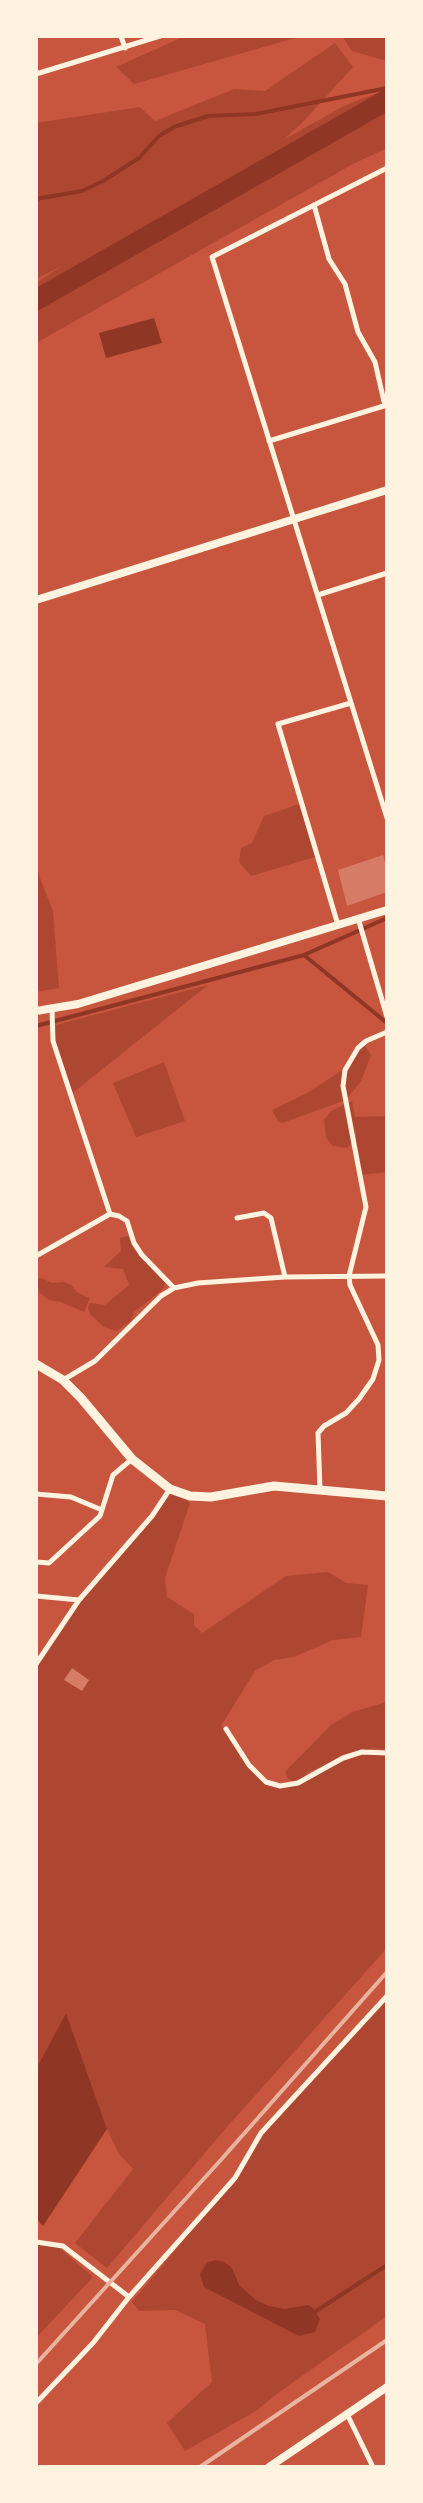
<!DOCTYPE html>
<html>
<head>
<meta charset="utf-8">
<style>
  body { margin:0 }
  #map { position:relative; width:423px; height:2503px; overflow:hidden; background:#c8553d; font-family:Lato,sans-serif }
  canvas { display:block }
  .frame { position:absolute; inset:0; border:38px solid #fff3e0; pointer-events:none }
</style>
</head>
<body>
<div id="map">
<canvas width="423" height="2503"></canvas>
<div class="frame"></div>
</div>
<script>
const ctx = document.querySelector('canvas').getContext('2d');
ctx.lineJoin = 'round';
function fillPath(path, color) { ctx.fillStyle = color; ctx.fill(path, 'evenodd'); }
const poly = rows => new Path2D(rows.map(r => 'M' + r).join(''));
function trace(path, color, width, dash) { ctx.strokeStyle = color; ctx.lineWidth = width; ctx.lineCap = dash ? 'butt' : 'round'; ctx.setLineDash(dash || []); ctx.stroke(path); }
fillPath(poly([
  [185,36,302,36,134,84,116,67],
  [342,36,387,36,387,61,352,51],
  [335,43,353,67,301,124,283,140,344,106,387,89,387,148,351,165,36,343,36,283,62,266,36,279,36,123,140,107,155,121,234,89,265,91],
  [302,803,318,856,251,876,239,862,241,848,252,843,264,816],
  [36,868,53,911,59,988,36,992],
  [208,985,70,1095,53,1041,52,1026],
  [363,1043,371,1055,361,1081,346,1100,282,1123,278,1121,272,1110,307,1093,346,1068],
  [164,1062,185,1121,136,1137,113,1083],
  [352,1101,355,1117,387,1116,387,1172,360,1175,356,1154,356,1125,354,1141,347,1148,333,1146,326,1138,324,1120,331,1111],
  [128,1236,146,1260,167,1280,162,1290,134,1312,131,1321,116,1331,104,1327,90,1314,88,1308,90,1303,105,1305,129,1285,123,1269,104,1267,121,1251,120,1238],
  [42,1278,52,1283,64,1282,71,1285,78,1293,90,1298,84,1312,61,1302,49,1300,39,1292,36,1279],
  [175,1490,190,1503,165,1578,167,1597,194,1614,194,1625,202,1633,286,1576,328,1572,346,1583,368,1585,361,1637,333,1640,294,1657,274,1660,255,1671,221,1726,266,1782,290,1785,295,1782,288,1779,285,1772,331,1725,352,1712,387,1702,387,1750,373,1748,352,1755,308,1772,302,1779,366,1752,387,1754,387,1948,226,2128,107,2268,75,2243,133,2169,119,2154,107,2129,66,2013,36,2069,36,1662,79,1600,162,1501],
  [387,1996,387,2316,278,2393,256,2411,185,2451,167,2423,212,2382,205,2324,175,2310,139,2311,132,2302,235,2178,274,2119],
  [36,2242,56,2245,93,2277,36,2338]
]), '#ae4732');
fillPath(poly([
  [154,318,162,343,106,358,99,333],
  [66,2013,107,2129,43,2226,36,2218,36,2069],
  [215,2260,224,2262,232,2268,239,2285,256,2300,269,2306,285,2309,308,2305,312,2307,320,2319,315,2332,299,2336,204,2287,200,2274,207,2263]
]), '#8f3625');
trace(poly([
  [36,199,82,191,103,181,139,158,159,136,174,127,208,116,256,114,387,88],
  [304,955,387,1023],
  [36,1026,304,955,387,918],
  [313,2313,387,2265]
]), '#8f3625', 4);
trace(poly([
  [36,300,387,100]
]), '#8f3625', 21);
fillPath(poly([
  [383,855,387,870,387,892,347,906,338,870],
  [72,1668,89,1680,82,1691,64,1680]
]), '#d67c66');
trace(poly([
  [121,36,125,48],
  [36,74,160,36],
  [387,168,212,257,387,818],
  [314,205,329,259,345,284,358,332,375,362,385,406],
  [269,441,387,405],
  [318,595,387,573],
  [358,918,387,1017],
  [338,925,278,724,351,703],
  [52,1010,53,1041,110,1214],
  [237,1218,264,1213,271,1218,285,1277],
  [36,1256,110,1214,119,1216,127,1221,134,1243,142,1255,174,1288],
  [63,1380,95,1361,161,1296,174,1288,198,1283,285,1277,387,1276],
  [320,1489,318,1433,324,1426,346,1413,359,1399,373,1379,379,1360,378,1345,350,1285,349,1276,366,1207,343,1086,345,1070,358,1048,366,1041,387,1032],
  [36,1494,71,1497,102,1510],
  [36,1562,49,1563,100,1516,113,1475,132,1459],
  [36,1596,79,1600],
  [36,1664,79,1600,152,1516,170,1489],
  [226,1729,249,1765,266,1782,280,1786,298,1783,343,1758,362,1752,387,1753],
  [36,2242,63,2246,129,2297],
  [36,2403,93,2343,129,2297,235,2178,261,2133,387,1996],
  [347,2414,373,2467]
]), '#fff3e0', 5);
trace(poly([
  [36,600,387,490],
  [36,1011,78,1004,387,910],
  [269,2467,387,2387]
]), '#fff3e0', 8);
trace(poly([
  [36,1364,63,1380,81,1398,132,1459,170,1489,190,1496,211,1497,274,1486,387,1496]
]), '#fff3e0', 9);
trace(poly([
  [36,2364,219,2162,387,1972],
  [200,2467,387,2340]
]), '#e9b49f', 4);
</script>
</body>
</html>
